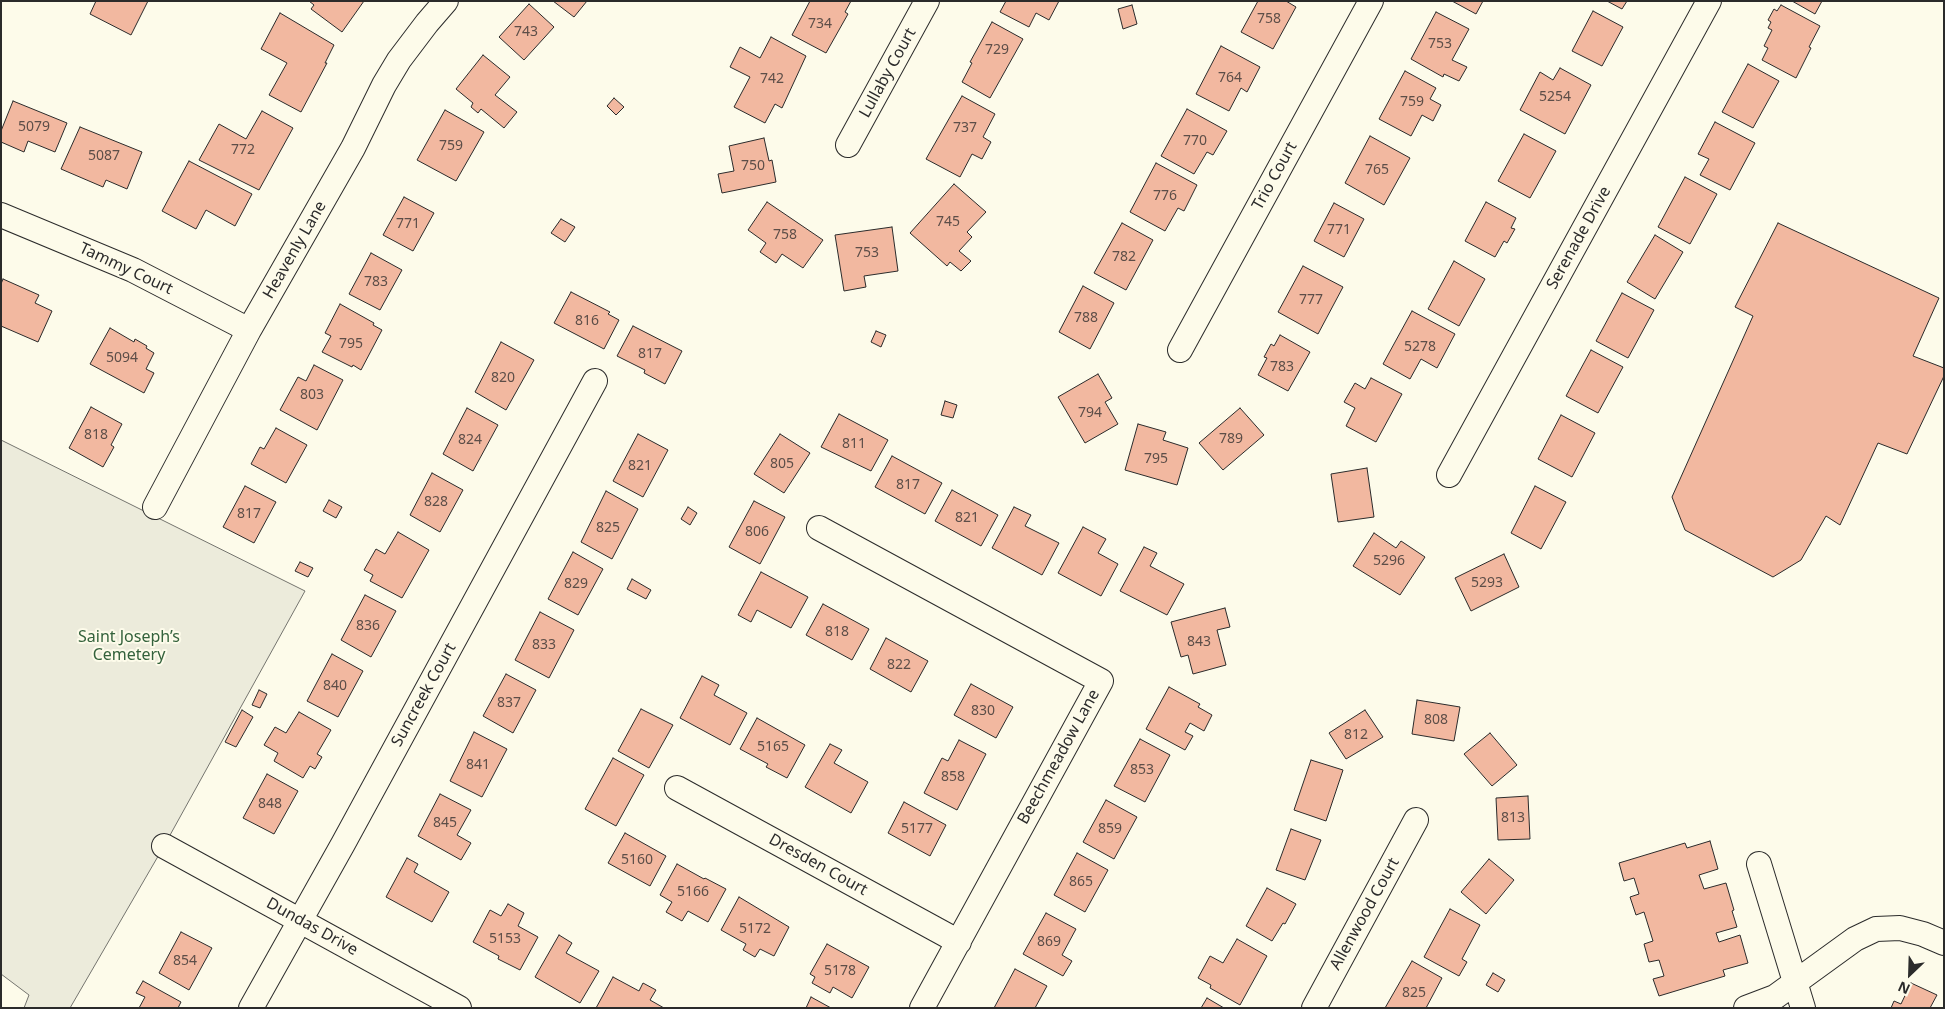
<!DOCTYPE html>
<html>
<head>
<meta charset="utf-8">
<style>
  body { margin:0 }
  #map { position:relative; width:1945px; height:1009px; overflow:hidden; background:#fdfbea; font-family:"Noto Sans",sans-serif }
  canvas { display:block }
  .frame { position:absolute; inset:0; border:2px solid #2b2b2b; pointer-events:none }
  .north { position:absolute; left:1885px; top:949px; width:50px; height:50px; -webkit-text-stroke:4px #fdfbea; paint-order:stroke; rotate:204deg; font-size:14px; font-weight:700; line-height:20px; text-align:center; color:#2b2b2b }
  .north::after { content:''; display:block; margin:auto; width:18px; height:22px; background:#2b2b2b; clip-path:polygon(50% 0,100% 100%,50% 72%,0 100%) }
</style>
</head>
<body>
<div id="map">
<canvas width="1945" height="1009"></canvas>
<div class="frame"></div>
<div class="north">N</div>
</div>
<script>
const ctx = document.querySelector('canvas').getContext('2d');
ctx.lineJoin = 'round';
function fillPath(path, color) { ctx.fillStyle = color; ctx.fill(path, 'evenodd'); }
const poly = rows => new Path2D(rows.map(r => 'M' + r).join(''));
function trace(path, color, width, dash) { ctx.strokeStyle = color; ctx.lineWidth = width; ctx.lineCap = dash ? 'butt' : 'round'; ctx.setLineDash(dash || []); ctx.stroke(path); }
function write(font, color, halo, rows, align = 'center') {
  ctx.font = font + ' "Noto Sans",sans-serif'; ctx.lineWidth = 4; ctx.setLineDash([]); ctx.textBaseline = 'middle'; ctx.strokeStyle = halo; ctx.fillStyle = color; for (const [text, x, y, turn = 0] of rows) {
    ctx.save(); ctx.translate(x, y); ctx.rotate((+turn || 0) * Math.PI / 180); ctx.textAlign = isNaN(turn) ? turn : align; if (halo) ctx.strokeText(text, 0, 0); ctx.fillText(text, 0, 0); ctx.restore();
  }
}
const green = poly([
  [1,440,305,591,164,846,70,1008,24,1008,29,995,1,974,1,440]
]);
fillPath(green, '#ecebdb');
trace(green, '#74746e', 1);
const building = poly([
  [96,1,148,1,131,35,90,14,96,1],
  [309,1,364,1,342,32,311,9,314,5,309,1],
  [553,1,587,1,574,17,553,1],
  [810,1,851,1,845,12,848,14,826,53,792,35,810,1],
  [1006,1,1059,1,1049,20,1036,13,1029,27,1000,12,1006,1],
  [1258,1,1286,1,1296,7,1273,49,1241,32,1258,1],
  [1452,1,1483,1,1476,14,1452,1],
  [1607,1,1627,1,1622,9,1607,1],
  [1792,1,1822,1,1815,14,1792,1],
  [529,4,554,27,524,60,499,37,529,4],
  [1132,5,1137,24,1123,29,1118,9,1132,5],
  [1781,5,1820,26,1809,47,1811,48,1796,78,1762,60,1768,48,1764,46,1772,30,1768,28,1771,22,1768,20,1774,9,1777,11,1781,5],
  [1593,11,1623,27,1602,66,1572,51,1593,11],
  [1436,12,1469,29,1452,60,1467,67,1459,81,1444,74,1443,77,1411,59,1436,12],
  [280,13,334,45,325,63,327,63,301,112,269,95,287,63,261,49,280,13],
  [992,22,1023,39,990,98,962,82,972,63,970,62,992,22],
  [771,37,806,56,782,108,775,104,765,123,734,107,750,77,730,67,740,47,760,58,771,37],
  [1221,46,1260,67,1247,92,1241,88,1229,111,1196,94,1221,46],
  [483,55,510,77,495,95,517,112,504,128,481,109,478,113,471,107,473,103,456,89,483,55],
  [1748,64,1779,81,1753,128,1722,112,1748,64],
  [1560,68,1591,85,1565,134,1520,110,1540,72,1553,80,1560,68],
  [1405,71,1436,88,1430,99,1441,105,1433,121,1422,115,1411,136,1379,119,1405,71],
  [962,96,995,114,983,137,991,142,982,159,972,154,960,177,926,159,962,96],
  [614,98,624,107,616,115,607,106,614,98],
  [13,101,67,123,55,152,28,141,24,152,1,142,1,131,13,101],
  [1187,109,1227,131,1213,155,1207,152,1194,174,1161,156,1187,109],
  [445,110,484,132,456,181,417,160,445,110],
  [262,111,293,128,259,190,199,160,219,124,246,139,262,111],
  [1715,122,1755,143,1730,190,1700,175,1709,159,1698,154,1715,122],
  [80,127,142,152,127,189,106,180,103,187,61,169,80,127],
  [1524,134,1556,151,1530,198,1498,181,1524,134],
  [1370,136,1410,158,1384,205,1345,183,1370,136],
  [764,138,769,161,772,160,776,182,722,193,718,174,734,171,729,146,764,138],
  [189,161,252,194,235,226,206,210,196,229,162,211,189,161],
  [1156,163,1197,185,1184,211,1178,208,1165,231,1130,212,1156,163],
  [1685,177,1717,194,1690,244,1658,227,1685,177],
  [954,184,986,212,967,232,972,237,959,251,971,261,961,271,950,262,947,266,910,233,954,184],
  [404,197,434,213,413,251,383,235,404,197],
  [767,202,823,240,803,268,782,254,776,263,760,252,766,243,748,230,767,202],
  [1486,202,1516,218,1511,228,1515,229,1507,243,1504,241,1495,257,1465,241,1486,202],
  [1334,203,1364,219,1344,257,1314,241,1334,203],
  [561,219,575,227,565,242,551,233,561,219],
  [1122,223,1153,240,1126,290,1094,273,1122,223],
  [1778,223,1939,298,1913,356,1944,368,1944,376,1907,454,1878,443,1840,525,1826,516,1801,560,1773,577,1685,530,1672,497,1753,316,1735,307,1778,223],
  [892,227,898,271,864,276,866,287,844,291,835,235,892,227],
  [1655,235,1683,252,1655,299,1627,282,1655,235],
  [371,253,402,270,380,310,349,294,371,253],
  [1454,261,1485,279,1459,326,1428,309,1454,261],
  [1303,266,1343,287,1318,334,1278,312,1303,266],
  [3,279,39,295,35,303,52,311,38,342,1,326,1,284,3,279],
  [1083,286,1114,303,1090,349,1059,332,1083,286],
  [571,292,610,312,608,314,619,320,604,349,554,323,571,292],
  [1622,293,1654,310,1628,358,1596,341,1622,293],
  [340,304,374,323,373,325,382,330,361,370,353,365,352,367,322,352,331,336,325,333,340,304],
  [1412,311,1455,334,1437,368,1421,359,1410,379,1383,364,1412,311],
  [633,326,682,351,665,384,644,373,645,370,617,356,633,326],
  [110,328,134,342,135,339,147,346,146,348,154,353,146,369,154,373,144,393,90,364,110,328],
  [876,331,886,335,881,347,871,342,876,331],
  [1280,335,1310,352,1288,391,1258,375,1267,358,1264,357,1271,344,1274,346,1280,335],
  [501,342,534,360,506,410,475,392,501,342],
  [1591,350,1623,367,1598,413,1566,396,1591,350],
  [314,365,343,380,317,430,280,410,298,377,306,381,314,365],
  [1098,374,1112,398,1105,402,1118,424,1085,443,1058,397,1098,374],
  [1371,378,1402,394,1376,442,1346,426,1355,408,1344,402,1355,383,1365,389,1371,378],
  [945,401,957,405,953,418,941,415,945,401],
  [91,407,122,424,111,445,114,447,103,467,69,448,91,407],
  [467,408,498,425,473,471,443,454,467,408],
  [1240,408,1264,435,1223,470,1199,443,1240,408],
  [839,414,888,440,871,471,821,447,839,414],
  [1561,415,1595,433,1572,477,1538,459,1561,415],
  [1138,424,1166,432,1163,440,1188,448,1177,485,1125,470,1138,424],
  [276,428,307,445,286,483,251,464,260,447,264,449,276,428],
  [638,434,668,450,643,497,613,481,638,434],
  [780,434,810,453,784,493,754,474,780,434],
  [892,456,942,483,925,514,875,487,892,456],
  [1367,468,1374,517,1338,522,1331,474,1367,468],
  [432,473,463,490,440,532,410,515,432,473],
  [245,486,276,502,254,543,223,527,245,486],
  [1535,486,1566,502,1541,549,1511,533,1535,486],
  [952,490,998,515,981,546,935,521,952,490],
  [606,491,638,509,612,559,581,542,606,491],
  [329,500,342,507,336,518,323,511,329,500],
  [754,501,785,517,760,564,729,547,754,501],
  [688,507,697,513,690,525,681,519,688,507],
  [1014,507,1031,515,1025,526,1059,543,1042,575,992,548,1014,507],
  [1083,527,1106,539,1098,553,1118,564,1101,596,1058,573,1083,527],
  [398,532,429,550,402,598,370,581,373,575,364,570,376,549,385,554,398,532],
  [1374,533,1396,548,1401,541,1425,557,1400,595,1353,566,1374,533],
  [1144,547,1157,553,1150,566,1184,584,1167,615,1120,591,1144,547],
  [573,552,603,569,578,615,548,599,573,552],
  [1504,554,1519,587,1471,611,1455,578,1504,554],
  [300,562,313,568,308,577,295,571,300,562],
  [761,572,808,597,791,628,757,610,751,622,738,615,761,572],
  [632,579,651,590,646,599,627,589,632,579],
  [365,595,396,611,371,657,341,640,365,595],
  [823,604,869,629,852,660,806,635,823,604],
  [1225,608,1230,627,1217,630,1226,665,1193,674,1188,655,1181,657,1171,622,1225,608],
  [540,612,574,630,549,678,515,660,540,612],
  [886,638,928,661,911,692,870,669,886,638],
  [332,654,363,671,338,717,307,701,332,654],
  [506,674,536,690,513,733,483,716,506,674],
  [702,676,719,685,714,695,747,713,730,745,680,718,702,676],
  [971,684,1013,707,996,738,954,715,971,684],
  [1169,687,1200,704,1198,707,1212,715,1204,731,1190,723,1185,732,1193,736,1185,750,1146,729,1169,687],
  [259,690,267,694,260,708,252,705,259,690],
  [1417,700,1460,707,1454,741,1412,734,1417,700],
  [641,709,673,725,649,768,618,751,641,709],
  [242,710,253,717,236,747,225,742,242,710],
  [1365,710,1383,737,1346,759,1329,733,1365,710],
  [299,712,331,730,317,754,322,757,315,769,310,766,303,778,274,761,278,753,264,745,275,727,286,733,299,712],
  [757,718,805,745,787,778,766,767,768,764,740,749,757,718],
  [474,732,507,749,482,797,450,781,474,732],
  [1490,733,1517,765,1492,786,1464,754,1490,733],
  [1140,739,1170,755,1145,802,1114,786,1140,739],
  [959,740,986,754,957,810,924,793,942,758,948,761,959,740],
  [830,744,842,750,834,763,868,782,851,813,805,787,830,744],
  [613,758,644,775,616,826,585,809,613,758],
  [1311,760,1343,770,1326,821,1294,810,1311,760],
  [267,774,298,791,274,834,243,818,267,774],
  [440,794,471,810,457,835,471,843,461,860,418,836,440,794],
  [1528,796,1530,839,1498,840,1496,798,1528,796],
  [1106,800,1137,817,1114,859,1083,842,1106,800],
  [904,802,946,825,930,856,888,833,904,802],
  [1291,829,1321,840,1305,880,1276,870,1291,829],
  [625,833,666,856,650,886,608,863,625,833],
  [1710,841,1718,869,1699,875,1704,889,1726,883,1734,910,1732,911,1737,927,1716,933,1719,942,1740,935,1748,963,1723,970,1725,976,1659,996,1653,979,1664,976,1659,960,1649,962,1644,944,1653,941,1644,912,1636,915,1630,897,1639,894,1634,878,1624,881,1619,863,1685,843,1687,848,1710,841],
  [1077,853,1108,870,1085,912,1054,895,1077,853],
  [407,858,418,864,414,872,449,892,432,922,386,897,407,858],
  [1489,859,1514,880,1486,914,1461,892,1489,859],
  [677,864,704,879,705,878,726,889,708,922,688,911,682,921,666,912,672,902,660,895,677,864],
  [1267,888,1296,904,1285,924,1283,923,1272,941,1246,926,1267,888],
  [739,897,789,927,774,956,760,949,755,957,743,950,746,944,721,930,739,897],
  [508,904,524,913,518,926,538,937,520,970,498,959,499,956,473,942,490,910,501,916,508,904],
  [1450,909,1480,925,1462,959,1467,962,1459,976,1424,957,1450,909],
  [1046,913,1076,929,1062,955,1072,961,1063,976,1023,954,1046,913],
  [181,932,212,948,189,990,159,973,181,932],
  [559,935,572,943,566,953,599,971,580,1003,535,977,559,935],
  [1237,939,1267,956,1240,1005,1210,988,1211,985,1198,978,1210,956,1223,963,1237,939],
  [827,944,869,967,852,998,833,987,830,993,812,983,815,977,810,974,827,944],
  [1412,961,1442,978,1426,1008,1385,1008,1412,961],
  [1015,969,1047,986,1035,1008,994,1008,1015,969],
  [1493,973,1505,980,1498,992,1486,985,1493,973],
  [613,977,639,991,643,983,656,990,650,1000,664,1008,596,1008,613,977],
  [143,981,181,1002,178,1008,139,1008,145,997,136,993,143,981],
  [1911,983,1937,995,1930,1008,1891,1008,1894,1001,1901,1004,1911,983],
  [811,997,831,1008,806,1008,811,997],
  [1207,998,1224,1008,1201,1008,1207,998]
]);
fillPath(building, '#f2b8a0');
trace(building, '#2b2b2b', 1);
const minor = poly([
  [848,145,927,1],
  [1,215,133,270,249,330],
  [1180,350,1371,1],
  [1449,475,1709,1],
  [155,507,249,330,353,148,384,85,399,60,427,23,446,1],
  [819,528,1101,681,922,1008],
  [677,788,959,942],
  [164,846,459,1008],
  [1759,864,1803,1008],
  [251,1008,343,844,595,381],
  [1314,1008,1416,820],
  [1746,1008,1775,997,1855,939,1876,929,1900,928,1923,934,1944,943]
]);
trace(minor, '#2b2b2b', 26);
trace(minor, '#fdfbea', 24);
write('14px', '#5d4e48', null, [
  ["758",1269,19],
  ["734",820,24],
  ["743",526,32],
  ["753",1440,44],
  ["729",997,50],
  ["764",1230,78],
  ["742",772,79],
  ["5254",1555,97],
  ["759",1412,102],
  ["5079",34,127],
  ["737",965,128],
  ["770",1195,141],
  ["759",451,146],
  ["772",243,150],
  ["5087",104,156],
  ["750",753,166],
  ["765",1377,170],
  ["776",1165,196],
  ["745",948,222],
  ["771",408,224],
  ["771",1339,230],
  ["758",785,235],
  ["753",867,253],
  ["782",1124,257],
  ["783",376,282],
  ["777",1311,300],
  ["788",1086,318],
  ["816",587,321],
  ["795",351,344],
  ["5278",1420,347],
  ["817",650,354],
  ["5094",122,358],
  ["783",1282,367],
  ["820",503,378],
  ["803",312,395],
  ["794",1090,413],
  ["818",96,435],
  ["789",1231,439],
  ["824",470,440],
  ["811",854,444],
  ["795",1156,459],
  ["805",782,464],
  ["821",640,466],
  ["817",908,485],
  ["828",436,502],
  ["817",249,514],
  ["821",967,518],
  ["825",608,528],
  ["806",757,532],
  ["5296",1389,561],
  ["5293",1487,583],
  ["829",576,584],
  ["836",368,626],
  ["818",837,632],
  ["843",1199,642],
  ["833",544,645],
  ["822",899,665],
  ["840",335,686],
  ["837",509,703],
  ["830",983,711],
  ["808",1436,720],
  ["812",1356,735],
  ["5165",773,747],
  ["841",478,765],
  ["853",1142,770],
  ["858",953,777],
  ["848",270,804],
  ["813",1513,818],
  ["845",445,823],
  ["5177",917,829],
  ["859",1110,829],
  ["5160",637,860],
  ["865",1081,882],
  ["5166",693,892],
  ["5172",755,929],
  ["5153",505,939],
  ["869",1049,942],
  ["854",185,961],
  ["5178",840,971],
  ["825",1414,993]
]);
write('16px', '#2b2b2b', '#fdfbea', [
  ["Lullaby Court",888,73,-61],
  ["Trio Court",1275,176,-61],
  ["Serenade Drive",1579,238,-61],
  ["Heavenly Lane",295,250,-60],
  ["Tammy Court",126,269,25],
  ["Suncreek Court",424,695,-61],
  ["Beechmeadow Lane",1059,757,-61],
  ["Dresden Court",818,865,29],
  ["Allenwood Court",1365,914,-61],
  ["Dundas Drive",312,927,29]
]);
write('16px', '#34623c', '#fdfbea', [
  ["Saint Joseph’s",129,637],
  ["Cemetery",129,655]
]);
</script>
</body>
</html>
